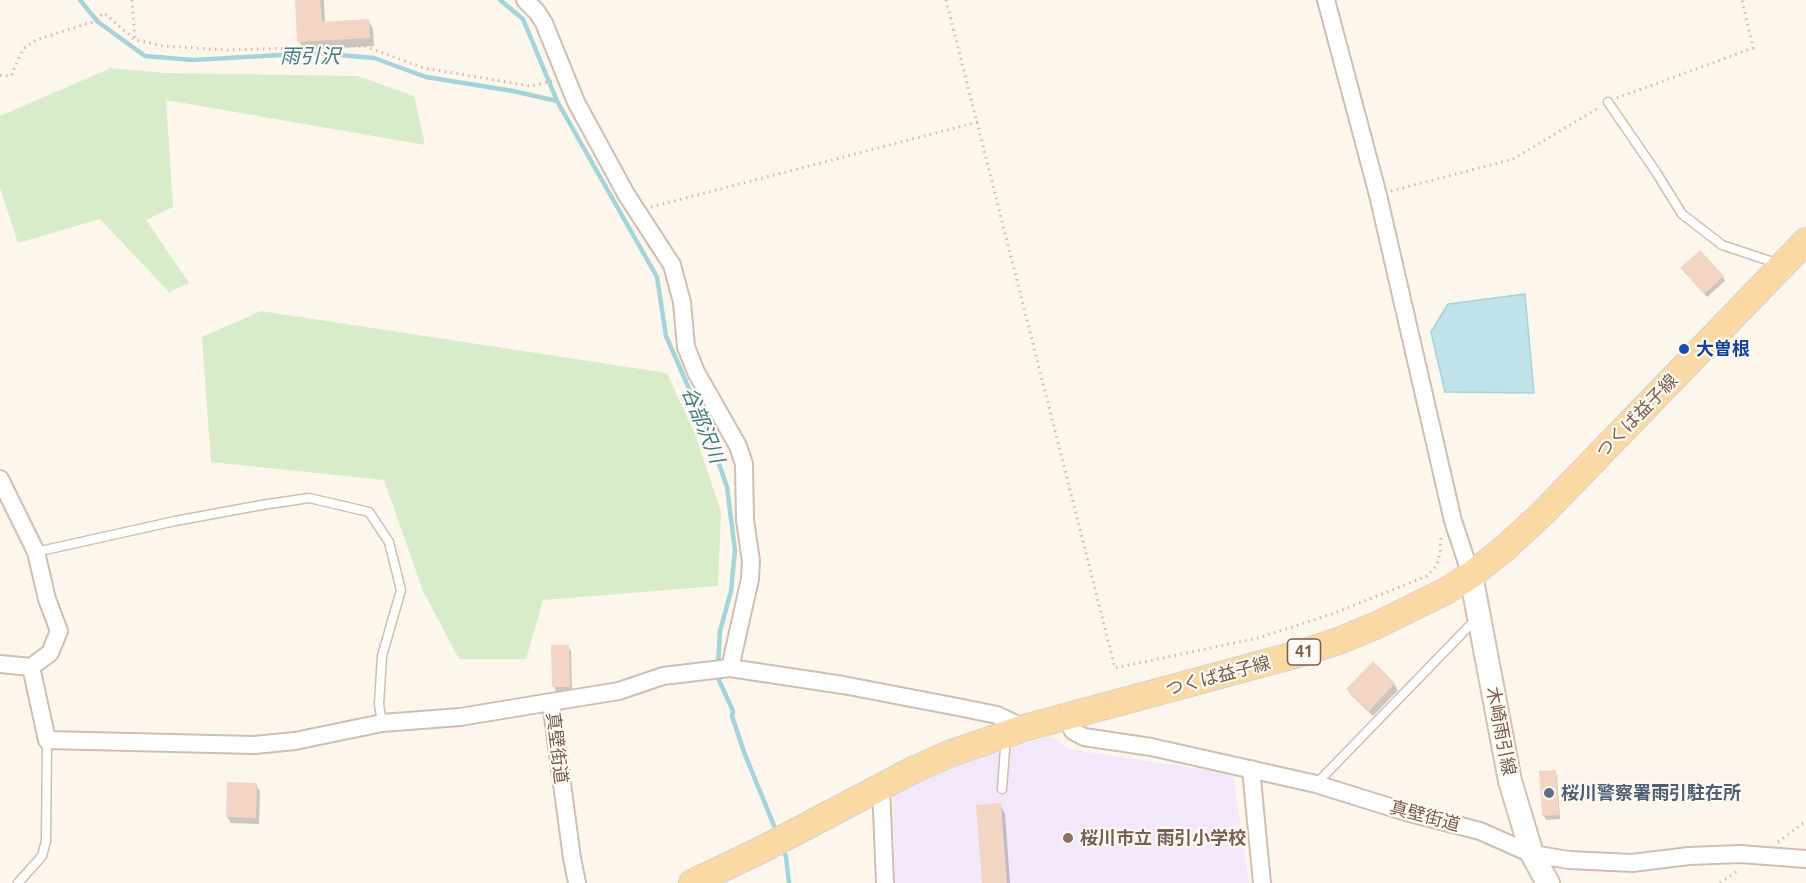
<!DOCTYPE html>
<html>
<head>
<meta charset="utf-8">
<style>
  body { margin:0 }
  canvas { display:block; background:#fdf6ec }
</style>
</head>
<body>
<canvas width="1806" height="883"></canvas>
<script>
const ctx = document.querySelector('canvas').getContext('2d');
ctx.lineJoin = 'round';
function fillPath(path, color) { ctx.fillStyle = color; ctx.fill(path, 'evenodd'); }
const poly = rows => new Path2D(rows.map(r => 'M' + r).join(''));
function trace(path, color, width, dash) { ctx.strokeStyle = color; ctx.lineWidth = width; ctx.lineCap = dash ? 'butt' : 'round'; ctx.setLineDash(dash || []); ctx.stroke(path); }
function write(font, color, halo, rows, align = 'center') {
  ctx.font = font + ' Ubuntu,"Noto Sans JP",sans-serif'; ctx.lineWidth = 4.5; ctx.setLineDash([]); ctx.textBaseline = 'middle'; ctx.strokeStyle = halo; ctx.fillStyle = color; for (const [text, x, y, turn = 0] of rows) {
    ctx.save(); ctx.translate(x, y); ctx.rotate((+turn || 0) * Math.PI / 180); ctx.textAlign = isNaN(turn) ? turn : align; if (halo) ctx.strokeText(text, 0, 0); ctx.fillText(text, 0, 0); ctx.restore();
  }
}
fillPath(poly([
  [1051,736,1068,749,1233,774,1249,883,895,883,893,792,945,767]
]), '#f3e8fa');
fillPath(poly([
  [111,68,165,73,357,76,414,96,425,145,166,100,173,207,146,220,189,283,169,292,100,219,18,243,0,188,0,116],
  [261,311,667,373,695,434,721,512,718,586,543,600,526,659,459,659,423,591,384,480,211,462,202,337]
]), '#d8ecc9');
const water = poly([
  [1525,294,1534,393,1445,392,1431,332,1448,304,1525,294]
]);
fillPath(water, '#bfe3e8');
trace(water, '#a5d3da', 1.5);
fillPath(poly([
  [296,0,324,0,325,23,368,20,373,29,374,46,304,50,299,41],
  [1684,272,1723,277,1725,281,1707,297],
  [553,647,568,647,571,651,572,691,556,691,554,687],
  [1394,684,1398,690,1373,716,1351,695,1348,689],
  [1555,771,1557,775,1560,819,1546,820,1544,816],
  [256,785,260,791,259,824,231,823,227,817],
  [1000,805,1005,814,1010,883,984,883]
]), '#0003');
trace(poly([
  [80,0,98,22,145,56,193,60,316,53,374,58,426,77,513,91,557,101],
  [500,0,523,19,557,101,657,277,666,336,708,432,727,487,735,550,731,591,720,631,718,665],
  [718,673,718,678,733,711,732,716,744,752,777,833],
  [782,846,786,857,789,883]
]), '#a5d3da', 4.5);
fillPath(poly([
  [295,0,320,0,322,22,369,19,370,38,297,42],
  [1700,250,1724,276,1704,294,1680,268],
  [551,645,569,645,570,687,552,687],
  [1373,661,1395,683,1369,711,1346,689],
  [1556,770,1559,815,1542,816,1539,771],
  [227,782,257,783,256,818,226,817],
  [1001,803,1007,883,982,883,976,805]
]), '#f3d5c3');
const lane = poly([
  [1608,102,1656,172,1682,214,1722,245,1779,264],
  [36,552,175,521,262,505,309,498,369,512,389,542,401,590,382,656,379,704,382,723],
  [1002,739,1005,749,1002,789],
  [1316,784,1477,618],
  [18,883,42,856,46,841,47,740]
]);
const street = poly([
  [525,0,537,12,544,23,576,102,626,194,672,265,682,302,686,347,696,372,738,446,744,464,745,520,751,561,750,579,730,668],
  [1326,0,1378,195,1453,521,1471,575],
  [0,479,36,552,47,599,59,631,50,653,31,667,0,664],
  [31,667,47,740,254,745,295,741,382,723,460,717,551,702,619,691,663,676,730,668,843,685,963,708,997,715,1024,728],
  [551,702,572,858,577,883],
  [1065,716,1073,731,1084,737,1151,747,1316,784,1406,812,1480,831,1532,854,1569,860,1632,863,1689,856,1740,854,1806,859],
  [1251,769,1262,883],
  [881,786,885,883]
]);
const secondary = poly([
  [1471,575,1510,781,1532,854,1548,883]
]);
const primary = poly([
  [692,883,763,849,915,769,949,754,1024,728,1302,653,1341,640,1375,626,1446,591,1471,575,1504,549,1543,513,1806,241]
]);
trace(lane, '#d1beb0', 11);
trace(street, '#d1beb0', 20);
trace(secondary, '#d6c0b0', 26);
trace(primary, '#dad1cd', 28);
trace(poly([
  [132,0,135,40],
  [946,0,1115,668,1258,638,1332,614,1427,576,1437,565,1440,553,1441,536],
  [0,75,11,76,23,49,36,40,92,22,104,13,135,40,164,46,227,50,364,46,424,68,531,86,552,81],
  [1617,98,1753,48,1742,0],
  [1391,191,1513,159,1600,107],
  [651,207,978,122],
  [1778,842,1806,821],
  [1720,883,1739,870]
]), '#d9b8a5', 3, [1.5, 4.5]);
trace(lane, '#fff', 8);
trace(street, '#fff', 16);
trace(secondary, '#fff', 22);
trace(primary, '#fbd9a5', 26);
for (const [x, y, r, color] of [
  [1684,349,6,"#1a4fb4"],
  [1549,793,6,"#5c6f8a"],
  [1068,838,6,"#8d6e63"]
]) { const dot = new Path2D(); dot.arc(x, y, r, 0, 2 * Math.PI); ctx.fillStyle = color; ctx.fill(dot); trace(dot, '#fffaf3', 2); }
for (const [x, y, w] of [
  [1304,652,33]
]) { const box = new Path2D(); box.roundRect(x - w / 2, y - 13, w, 26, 4.5); ctx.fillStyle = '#fffaf3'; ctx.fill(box); trace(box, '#7a5c4d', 1.5); }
write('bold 16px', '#7a5c4d', null, [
  ["41",1304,652]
]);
write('bold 18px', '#164399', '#fffaf3', [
  ["大曽根",1696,349]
], 'left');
write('18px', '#7a5c4d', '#fffaf3', [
  ["つくば益子線",1637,416,-46],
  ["つくば益子線",1218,676,-15],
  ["木崎雨引線",1501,731,79],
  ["真壁街道",557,748,83],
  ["真壁街道",1425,816,15]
]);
write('bold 18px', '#4e5e75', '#fffaf3', [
  ["桜川警察署雨引駐在所",1561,793]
], 'left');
write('bold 18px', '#785e54', '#fffaf3', [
  ["桜川市立 雨引小学校",1080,838]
], 'left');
write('italic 20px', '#437c86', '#fffaf3', [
  ["雨引沢",310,56],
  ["谷部沢川",703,425,68]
]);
</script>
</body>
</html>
